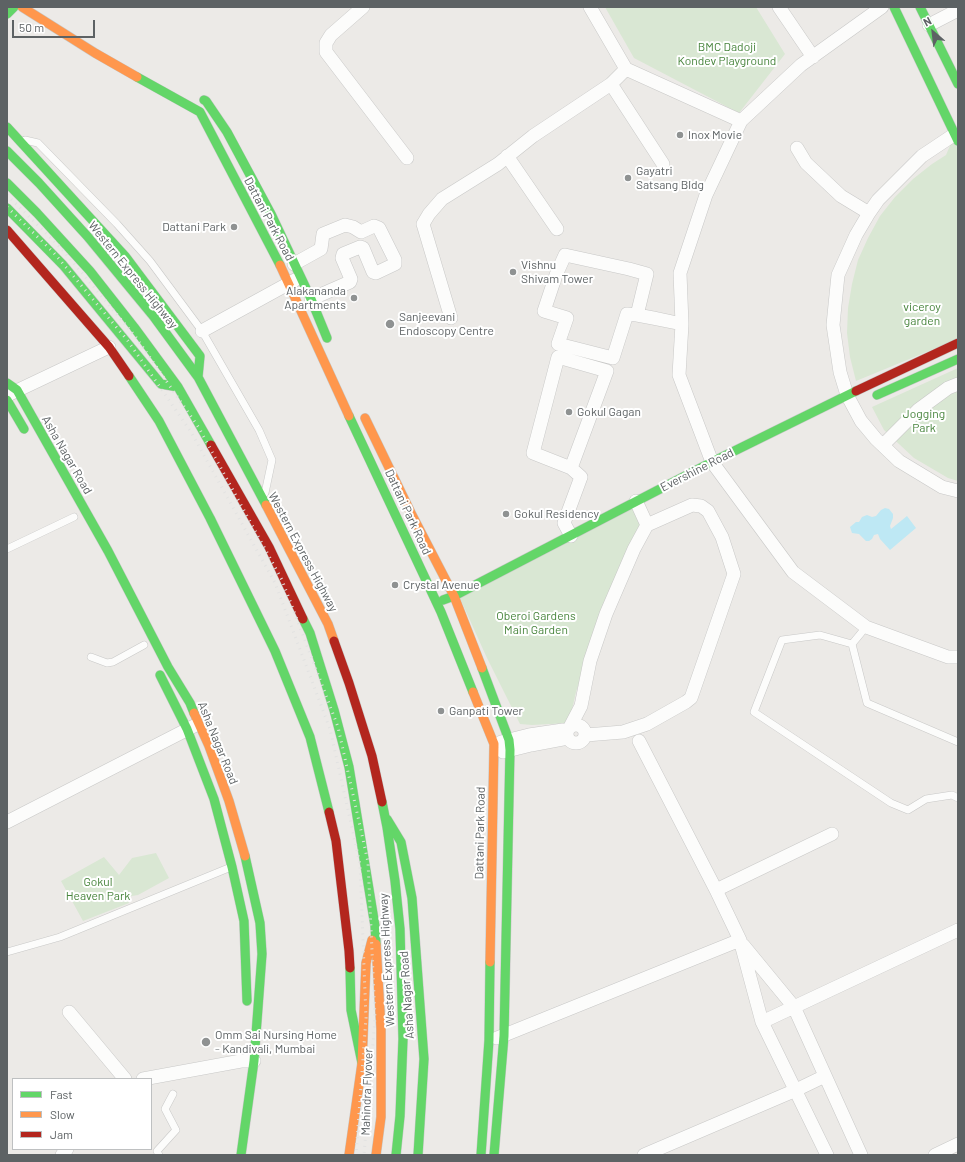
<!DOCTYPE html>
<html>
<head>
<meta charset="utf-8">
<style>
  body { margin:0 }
  #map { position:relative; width:965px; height:1162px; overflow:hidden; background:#eceae7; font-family:Barlow,sans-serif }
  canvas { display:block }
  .frame { position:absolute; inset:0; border:8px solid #5d6264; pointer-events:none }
  .legend { position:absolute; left:12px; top:1078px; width:140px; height:72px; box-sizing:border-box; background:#fff; border:1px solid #bec0c1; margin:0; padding:5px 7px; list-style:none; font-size:12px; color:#5d6264 }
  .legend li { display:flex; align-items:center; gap:8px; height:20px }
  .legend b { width:20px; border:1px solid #bec0c1 }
  .north { position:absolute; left:913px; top:12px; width:40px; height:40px; -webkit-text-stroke:3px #fff; paint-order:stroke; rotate:332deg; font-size:11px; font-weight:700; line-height:16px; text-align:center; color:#5d6264 }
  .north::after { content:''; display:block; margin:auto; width:14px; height:18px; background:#5d6264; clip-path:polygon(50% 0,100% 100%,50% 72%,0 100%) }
  .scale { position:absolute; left:12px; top:20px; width:83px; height:18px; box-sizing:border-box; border:2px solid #5d6264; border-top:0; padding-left:5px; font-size:12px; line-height:14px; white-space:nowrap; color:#5d6264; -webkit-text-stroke:3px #fff; paint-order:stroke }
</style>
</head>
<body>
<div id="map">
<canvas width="965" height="1162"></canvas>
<div class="frame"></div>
<ul class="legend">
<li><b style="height:5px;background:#63d668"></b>Fast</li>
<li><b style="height:5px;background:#ff974d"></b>Slow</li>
<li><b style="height:5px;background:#b3261e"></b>Jam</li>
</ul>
<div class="north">N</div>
<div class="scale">50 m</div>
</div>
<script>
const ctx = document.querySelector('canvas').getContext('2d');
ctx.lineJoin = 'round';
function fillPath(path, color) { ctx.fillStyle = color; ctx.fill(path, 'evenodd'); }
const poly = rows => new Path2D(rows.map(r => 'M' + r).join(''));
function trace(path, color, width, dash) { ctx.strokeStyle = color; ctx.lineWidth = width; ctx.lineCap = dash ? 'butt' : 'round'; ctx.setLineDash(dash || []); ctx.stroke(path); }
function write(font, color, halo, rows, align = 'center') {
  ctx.font = font + ' Barlow,sans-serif'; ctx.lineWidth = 4; ctx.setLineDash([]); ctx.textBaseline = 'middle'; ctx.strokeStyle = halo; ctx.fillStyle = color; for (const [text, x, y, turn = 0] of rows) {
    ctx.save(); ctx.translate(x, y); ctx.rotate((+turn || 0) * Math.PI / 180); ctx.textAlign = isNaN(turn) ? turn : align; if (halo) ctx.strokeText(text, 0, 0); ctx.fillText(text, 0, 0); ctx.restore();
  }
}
fillPath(poly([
  [605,7,756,7,785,54,739,113,634,58],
  [955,134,958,141,958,339,856,381,850,357,847,333,848,308,852,284,858,260,868,238,880,216,895,197,913,179,932,164,946,155],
  [958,368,958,481,948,478,914,458,884,430,872,407],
  [637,503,643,522,584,668,576,692,569,723,532,725,520,724,487,658,459,596],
  [156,853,169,878,138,895,126,897,129,903,83,921,61,881,104,857,119,875,132,858]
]), '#d9e7d3');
fillPath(poly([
  [885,508,889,509,893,514,893,518,890,526,891,529,907,516,916,528,890,550,880,539,878,534,874,535,872,539,869,541,866,541,859,534,852,533,850,527,856,522,859,522,862,517,867,515,872,517,876,516,881,510]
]), '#bee8f4');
const lane = poly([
  [25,140,38,143,117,224,150,261,202,331,259,430,272,460,265,493],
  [7,549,74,517],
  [852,644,820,635,782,640,754,712,891,803,908,810,926,799,952,795,958,798],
  [852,644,867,703,958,742],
  [852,644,866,627],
  [91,657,107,663,113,662,144,645],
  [7,952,60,937,231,867],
  [159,1155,157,1151,176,1130,165,1109,173,1094]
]);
const street = poly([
  [363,7,331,35,326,43,326,52,407,158],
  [779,7,813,57],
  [882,7,801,65,741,121,706,195,680,273,682,324,679,375,712,462,793,572,866,627,948,657,958,657],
  [929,25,958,10],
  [626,69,741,121],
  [611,84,663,164],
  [955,134,922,156,878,200,869,213,856,235,838,275,833,325,840,372,847,395,861,421,876,439,899,461,942,487,958,491],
  [797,148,806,163,841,196,869,213],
  [507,156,557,229],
  [294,264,321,249,323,234,345,225,353,227,361,232,374,226,379,228,395,260,395,264,376,273,373,272,363,248,360,247,343,254,342,258,351,279,350,282,311,299],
  [637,315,647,274,629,269,565,255,556,275,544,311,567,318,558,344,613,358,627,314,637,315,653,318,682,324],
  [451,318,423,224,429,214,442,199,498,164,533,136,611,84,626,69,590,7],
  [202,331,295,280],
  [558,357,607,371,571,468,533,453,558,357],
  [10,394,109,347],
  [883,445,918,410,948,388,958,384],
  [636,501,647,525],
  [571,536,564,523,581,477,571,468],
  '567 734a9 9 0 1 1 18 0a9 9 0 1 1-18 0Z',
  [570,727,581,706,590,661,606,614,634,549,647,525,692,505,701,506,708,511,722,537,734,574,691,698,686,702,647,724,623,732,586,735],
  [639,741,716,890,740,940,762,1022,827,1155],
  [501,742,529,735,563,730],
  [503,752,531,745,568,738],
  [7,822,194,726],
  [716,890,832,834],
  [743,945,794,1007,861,1155],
  [69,1012,125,1079],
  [762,1022,958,930],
  [497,1038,740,940],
  [143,1079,241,1061,254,1061],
  [62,1155,67,1149],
  [644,1155,796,1090,825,1076],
  [935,1155,958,1144]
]);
const fast = poly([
  [894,7,958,141],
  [920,7,958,84],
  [7,14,14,7],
  [137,77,200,112,280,265],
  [204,100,206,101,227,132,271,214,311,299,327,338],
  [7,127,125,256,200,356,198,377],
  [7,151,39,183,88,237,154,317,198,377,266,505],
  [7,183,37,213,90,271,134,327,178,387,211,445],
  [7,208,63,265,161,384,178,387],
  [129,376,159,421,210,518,275,651,310,737,329,812],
  [7,383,17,390,108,551,168,667,190,703,194,713],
  [877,395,958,359],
  [7,400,24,429],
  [349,416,441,612,473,692],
  [443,600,454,596,712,462,856,391],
  [303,619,310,633,334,710,349,767,375,926,376,944],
  [482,668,509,740,510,750,504,1036,494,1155],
  [160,675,187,729,214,799,232,867,244,921,247,1001],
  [382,802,387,827,395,881,400,929,403,1039,400,1116,396,1155],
  [387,819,401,842,412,898,424,1059,418,1155],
  [350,968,351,1010,362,1063],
  [241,1155,254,1061,262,954,260,923,245,856],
  [481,1155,489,1040,490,962]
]);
const slow = poly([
  [22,7,95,53,137,77],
  [280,265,349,416],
  [365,418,411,513,454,596,482,668],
  [266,505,328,624,334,641],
  [473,692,494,744,490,962],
  [194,713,209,746,229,801,245,856],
  [349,1155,362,1063,366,963,372,940],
  [376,1155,381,1117,381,1029,376,944]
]);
const jam = poly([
  [7,230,109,347,129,376],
  [856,391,958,343],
  [211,445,269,547,303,619],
  [334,641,349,683,372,756,382,802],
  [329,812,336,841,349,951,350,968]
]);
trace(lane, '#c8c8c7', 8);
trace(street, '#c8c8c7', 14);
trace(fast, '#c6c7c6', 10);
trace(slow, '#c6c7c6', 10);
trace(jam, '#c6c7c6', 10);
trace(lane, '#fcfcfb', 7);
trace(street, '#fcfcfb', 13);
trace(fast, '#63d668', 9);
trace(slow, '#ff974d', 9);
trace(jam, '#b3261e', 9);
trace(poly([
  [7,195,61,248,135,336,199,428,282,580,338,727,368,862,375,1018,364,1155],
  [7,207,54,253,128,341,191,432,275,583,330,729,360,864,366,1018,356,1155]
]), '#e2e2e1', 3, [1, 5]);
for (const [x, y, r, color] of [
  [680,135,4,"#8f9292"],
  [628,178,4,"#8f9292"],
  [234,227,4,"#8f9292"],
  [513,272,4,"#8f9292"],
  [354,298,4,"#8f9292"],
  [390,324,5,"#8f9292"],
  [569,412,4,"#8f9292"],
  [506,514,4,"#8f9292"],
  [395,585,4,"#8f9292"],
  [441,711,4,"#8f9292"],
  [206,1042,5,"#8f9292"]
]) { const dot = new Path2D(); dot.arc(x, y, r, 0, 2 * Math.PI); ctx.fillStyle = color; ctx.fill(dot); trace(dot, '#fff', 1.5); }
write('12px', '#47843c', '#fff', [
  ["BMC Dadoji",727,47],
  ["Kondev Playground",727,61],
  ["viceroy",922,307],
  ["garden",922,321],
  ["Jogging",924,414],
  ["Park",924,428],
  ["Oberoi Gardens",536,616],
  ["Main Garden",536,630],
  ["Gokul",98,882],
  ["Heaven Park",98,896]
]);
write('12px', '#5d6264', '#fff', [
  ["Inox Movie",688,135],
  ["Gayatri",636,171],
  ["Satsang Bldg",636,185],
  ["Dattani Park",226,227,"right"],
  ["Vishnu",521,265],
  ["Shivam Tower",521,279],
  ["Alakananda",346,291,"right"],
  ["Apartments",346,305,"right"],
  ["Sanjeevani",399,317],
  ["Endoscopy Centre",399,331],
  ["Gokul Gagan",577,412],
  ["Gokul Residency",514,514],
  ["Crystal Avenue",403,585],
  ["Ganpati Tower",449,711],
  ["Omm Sai Nursing Home",215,1035],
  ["- Kandivali, Mumbai",215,1049]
], 'left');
write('12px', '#5d6264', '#fff', [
  ["Dattani Park Road",269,219,62],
  ["Western Express Highway",133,275,51],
  ["Asha Nagar Road",67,455,60],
  ["Evershine Road",697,470,-27],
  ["Dattani Park Road",408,512,65],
  ["Western Express Highway",303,552,62],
  ["Asha Nagar Road",218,743,68],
  ["Dattani Park Road",480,833,-89],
  ["Western Express Highway",387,960,-93],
  ["Asha Nagar Road",407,995,-94],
  ["Mahindra Flyover",367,1092,-88]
]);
</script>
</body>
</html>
